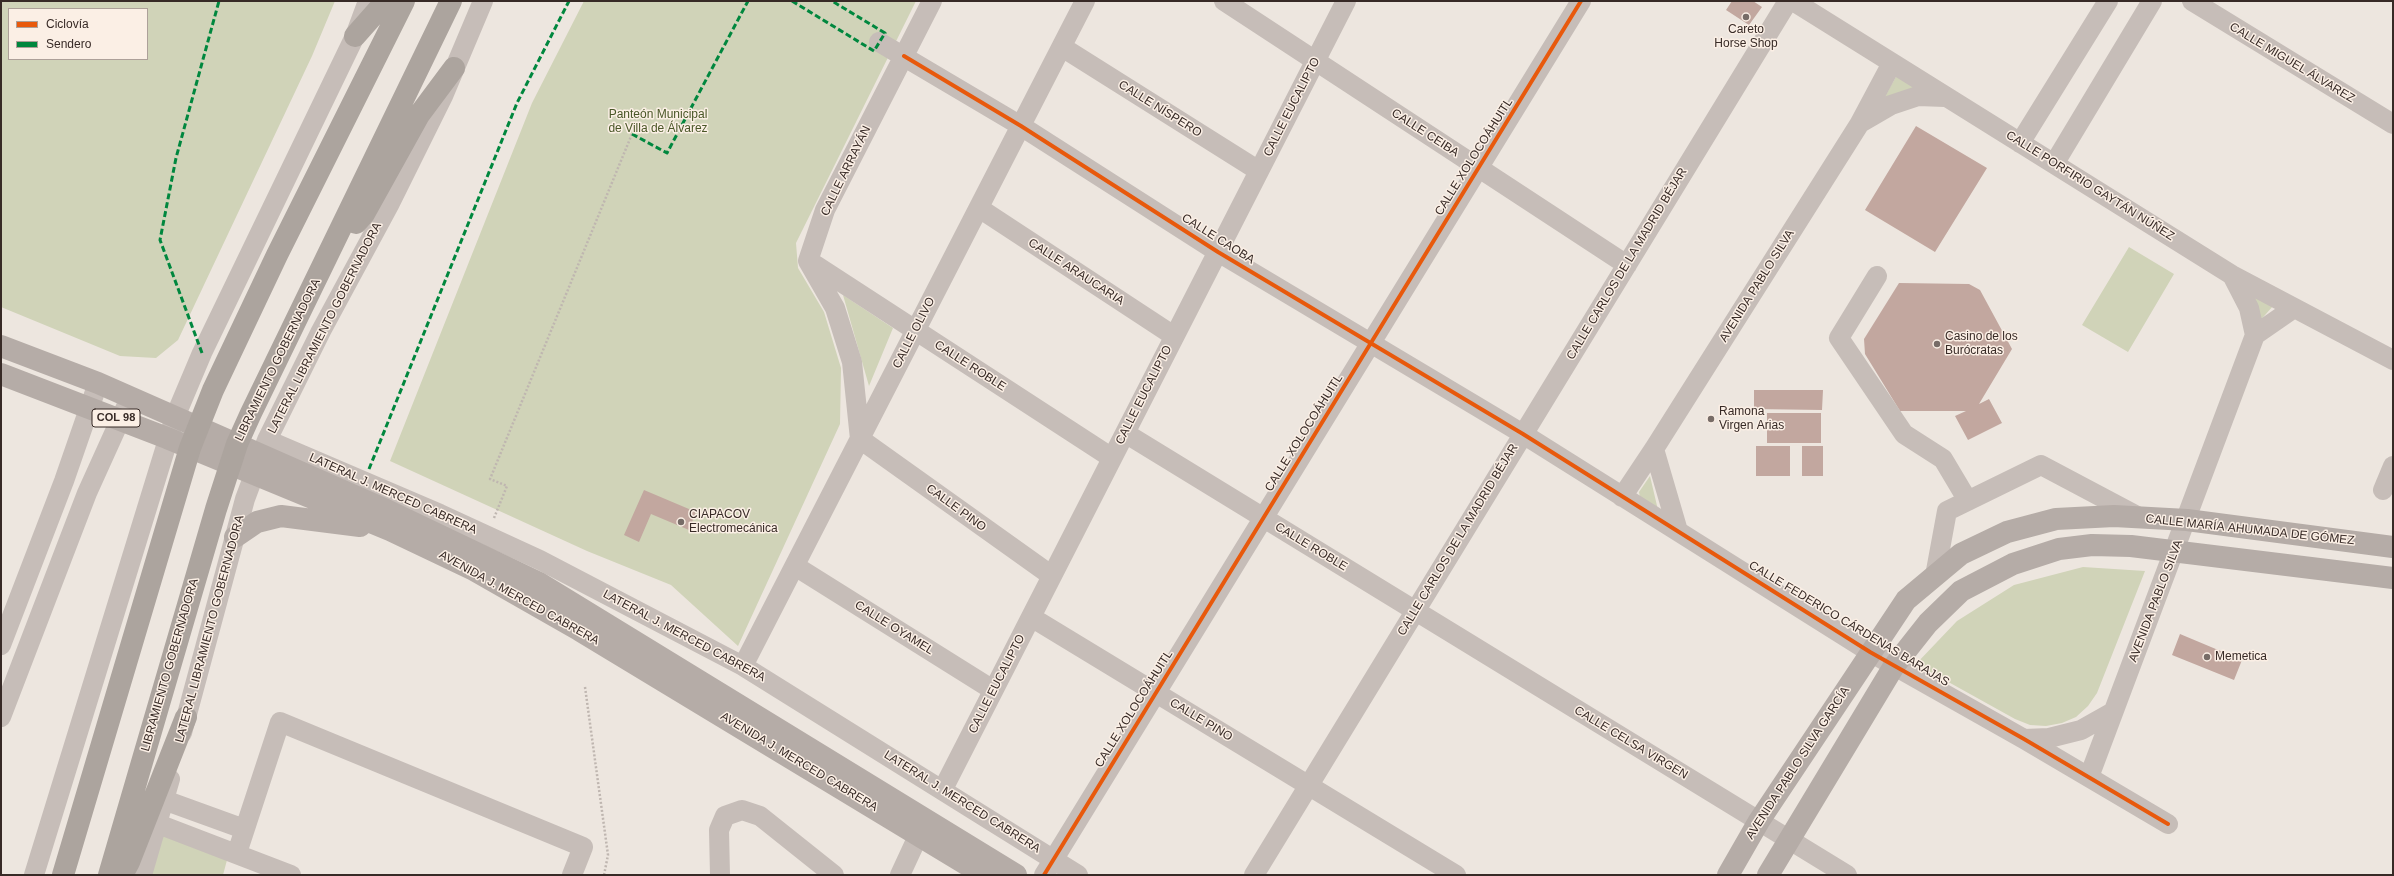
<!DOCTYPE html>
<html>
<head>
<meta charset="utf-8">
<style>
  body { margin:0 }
  #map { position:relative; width:2394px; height:876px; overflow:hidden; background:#ede6df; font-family:Helvetica,sans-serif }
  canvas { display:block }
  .frame { position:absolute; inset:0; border:2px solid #372a26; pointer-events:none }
  .legend { position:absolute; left:8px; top:8px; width:140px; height:52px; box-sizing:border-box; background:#fbefe5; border:1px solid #ada099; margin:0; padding:5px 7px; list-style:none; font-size:12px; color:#372a26 }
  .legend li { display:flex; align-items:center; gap:8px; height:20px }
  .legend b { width:20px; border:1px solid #ada099 }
</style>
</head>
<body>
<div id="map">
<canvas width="2394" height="876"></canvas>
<div class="frame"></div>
<ul class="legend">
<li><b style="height:5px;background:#e8590c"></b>Ciclovía</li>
<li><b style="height:5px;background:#00873e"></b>Sendero</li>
</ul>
</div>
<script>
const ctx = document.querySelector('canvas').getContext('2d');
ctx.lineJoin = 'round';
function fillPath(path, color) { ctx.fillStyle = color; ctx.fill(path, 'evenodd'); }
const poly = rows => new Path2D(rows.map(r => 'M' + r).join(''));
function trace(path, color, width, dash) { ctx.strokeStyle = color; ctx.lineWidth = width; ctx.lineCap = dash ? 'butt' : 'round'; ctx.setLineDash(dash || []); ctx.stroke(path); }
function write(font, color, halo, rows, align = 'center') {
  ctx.font = font + ' Helvetica,sans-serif'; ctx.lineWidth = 3; ctx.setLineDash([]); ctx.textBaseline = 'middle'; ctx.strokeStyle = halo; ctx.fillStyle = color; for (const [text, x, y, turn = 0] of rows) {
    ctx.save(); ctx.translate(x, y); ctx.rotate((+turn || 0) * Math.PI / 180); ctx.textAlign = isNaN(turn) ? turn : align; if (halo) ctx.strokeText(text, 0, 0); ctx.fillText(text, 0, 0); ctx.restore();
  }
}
fillPath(poly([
  [1,1,335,1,312,56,178,340,156,358,120,356,1,307],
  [9,9,147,9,147,59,9,59],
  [584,1,916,1,796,243,798,268,824,312,841,368,840,424,738,646,671,585,587,551,390,461,532,103],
  [1898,73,1921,87,1883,100],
  [2129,247,2174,274,2128,352,2082,325],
  [2249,294,2273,306,2258,323],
  [843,295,893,328,869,386],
  [1650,476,1658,510,1640,498,1639,492],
  [2083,567,2145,571,2097,693,2088,706,2076,717,2062,723,2046,726,2030,725,2015,719,1916,664,1957,621,2014,585],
  [163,833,227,860,223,875,151,875]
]), '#d0d3b8');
fillPath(poly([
  [1732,1,1753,1,1762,7,1749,25,1726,10],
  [1916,126,1987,168,1935,252,1865,210],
  [1899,283,1969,284,1980,290,2012,349,1979,404,1989,399,2002,423,1968,440,1955,416,1966,411,1900,411,1865,354,1864,339],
  [1754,390,1823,390,1822,410,1754,409],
  [1767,413,1821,413,1821,443,1767,443],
  [1756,446,1790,446,1790,476,1756,476],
  [1802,446,1823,446,1823,476,1802,476],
  [644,490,696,512,689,530,651,514,639,542,624,535],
  [2180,634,2242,660,2234,680,2172,655]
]), '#c2a79f');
trace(poly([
  [494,518,507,486,490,479,632,134],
  [585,687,608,855,604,875]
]), '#bfb6b0', 2.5, [2, 2]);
trace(poly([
  [932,1,825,210,808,261,835,308,852,362,860,439,1052,576],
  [1224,1,1627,265],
  [1793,1,2232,275,2393,360],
  [2192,1,2393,124],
  [879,42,1021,126,1218,252,1523,434,1870,652,2024,739,2168,824],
  [1062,47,1259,171],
  [1860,123,1892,63],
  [2020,143,2108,1],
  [2054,164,2152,1],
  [979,208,1174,336],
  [812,263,1112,458],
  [2232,275,2249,308,2255,335],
  [1877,276,1839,338,1904,434,1943,459,1968,501],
  [2255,335,2294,308],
  [1125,433,1847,875],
  [267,440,440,514,540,560,743,666,1078,875],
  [1654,449,1678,531],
  [2383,490,2393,466],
  [1622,497,1654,449,1860,123,1891,105,1918,96,1945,97],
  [795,566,993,690],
  [1935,576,1947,511,2041,465,2141,518],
  [1031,617,1456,875],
  [1,645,64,481,98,383],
  [743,666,1085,1],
  [1,717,87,493,130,398],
  [182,733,245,499,267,440,321,331,389,205,443,96,483,1],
  [2024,739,2049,738,2081,730,2113,712],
  [2089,777,2255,335],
  [943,789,1346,1],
  [164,800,244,829],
  [158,824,291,875],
  [237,853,280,722,583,847,572,875],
  [34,875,175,417,202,353,355,36,368,1],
  [142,875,170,779],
  [720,875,719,830,725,816,742,810,760,816,834,875],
  [900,875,919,834],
  [1044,875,1581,1],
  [1254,875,1788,1]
]), '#c6bdb8', 20);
trace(poly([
  [1,346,98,383,384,509,539,583,1016,875],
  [1,374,167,438,390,530,472,569,579,630,984,875],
  [235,537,257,522,281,516,360,526],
  [1728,875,1759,821,1906,600,1961,554,2007,532,2056,519,2114,516,2187,520,2393,547],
  [1768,875,1894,666,1928,623,1961,591,2013,564,2059,549,2092,545,2131,546,2393,578]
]), '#b5aca7', 22);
trace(poly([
  [355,36,386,1],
  [356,223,364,214,419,115,454,68],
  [63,875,190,448,213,390,277,255,404,1],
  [109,875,216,509,237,444,251,413,451,1],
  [122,875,129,862,186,717]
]), '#aca49e', 22);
trace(poly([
  [792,1,874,51,885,33,832,1],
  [632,134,667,153,748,1],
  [202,353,160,240,176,158,219,1],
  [369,469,517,103,569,1]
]), '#00873e', 3, [6, 3]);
trace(poly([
  [904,56,1021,126,1218,252,1523,434,1870,652,2024,739,2168,824],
  [1044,875,1581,1]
]), '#e8590c', 4);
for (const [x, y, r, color] of [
  [1746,17,4,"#776c67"],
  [1937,344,4,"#776c67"],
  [1711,419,4,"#776c67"],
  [681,522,4,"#776c67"],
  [2207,657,4,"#776c67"]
]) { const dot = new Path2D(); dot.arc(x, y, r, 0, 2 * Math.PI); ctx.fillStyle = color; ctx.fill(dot); trace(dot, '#fbefe5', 1.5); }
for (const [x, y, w] of [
  [116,418,48]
]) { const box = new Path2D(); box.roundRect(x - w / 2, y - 9, w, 18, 3); ctx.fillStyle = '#fbefe5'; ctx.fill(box); trace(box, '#372a26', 1); }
write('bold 11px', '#372a26', null, [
  ["COL 98",116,418]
]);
write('12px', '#372a26', '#fbefe5', [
  ["Careto",1746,30,"center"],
  ["Horse Shop",1746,44,"center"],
  ["Casino de los",1945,337],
  ["Burócratas",1945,351],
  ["Ramona",1719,412],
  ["Virgen Arias",1719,426],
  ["CIAPACOV",689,515],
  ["Electromecánica",689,529],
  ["Memetica",2215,657]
], 'left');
write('12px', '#372a26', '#fbefe5', [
  ["CALLE MIGUEL ÁLVAREZ",2292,63,31],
  ["CALLE EUCALIPTO",1292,107,-63],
  ["CALLE NÍSPERO",1160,109,32],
  ["CALLE CEIBA",1425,133,33],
  ["CALLE XOLOCOÁHUITL",1474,157,-58],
  ["CALLE ARRAYÁN",846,171,-64],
  ["CALLE PORFIRIO GAYTÁN NÚÑEZ",2090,186,32],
  ["CALLE CAOBA",1218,239,32],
  ["CALLE CARLOS DE LA MADRID BÉJAR",1627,264,-59],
  ["CALLE ARAUCARIA",1076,272,33],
  ["AVENIDA PABLO SILVA",1757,286,-58],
  ["LATERAL LIBRAMIENTO GOBERNADORA",325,328,-63],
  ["CALLE OLIVO",914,333,-63],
  ["LIBRAMIENTO GOBERNADORA",278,360,-64],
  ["CALLE ROBLE",970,366,33],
  ["CALLE EUCALIPTO",1144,395,-63],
  ["CALLE XOLOCOÁHUITL",1304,433,-58],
  ["LATERAL J. MERCED CABRERA",393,494,24],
  ["CALLE PINO",956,508,36],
  ["CALLE MARÍA AHUMADA DE GÓMEZ",2250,530,6],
  ["CALLE CARLOS DE LA MADRID BÉJAR",1458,540,-59],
  ["CALLE ROBLE",1311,547,31],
  ["AVENIDA J. MERCED CABRERA",519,598,29],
  ["AVENIDA PABLO SILVA",2156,601,-69],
  ["CALLE FEDERICO CÁRDENAS BARAJAS",1849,624,31],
  ["CALLE OYAMEL",894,628,32],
  ["LATERAL LIBRAMIENTO GOBERNADORA",210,629,-75],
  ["LATERAL J. MERCED CABRERA",684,636,28],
  ["LIBRAMIENTO GOBERNADORA",170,665,-74],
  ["CALLE EUCALIPTO",997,684,-63],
  ["CALLE XOLOCOÁHUITL",1134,709,-58],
  ["CALLE PINO",1201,720,31],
  ["CALLE CELSA VIRGEN",1631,743,31],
  ["AVENIDA J. MERCED CABRERA",799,762,31],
  ["AVENIDA PABLO SILVA GARCÍA",1798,763,-57],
  ["LATERAL J. MERCED CABRERA",962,802,32]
]);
write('12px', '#4a5728', '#fbefe5', [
  ["Panteón Municipal",658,115],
  ["de Villa de Álvarez",658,129]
]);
</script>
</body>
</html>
